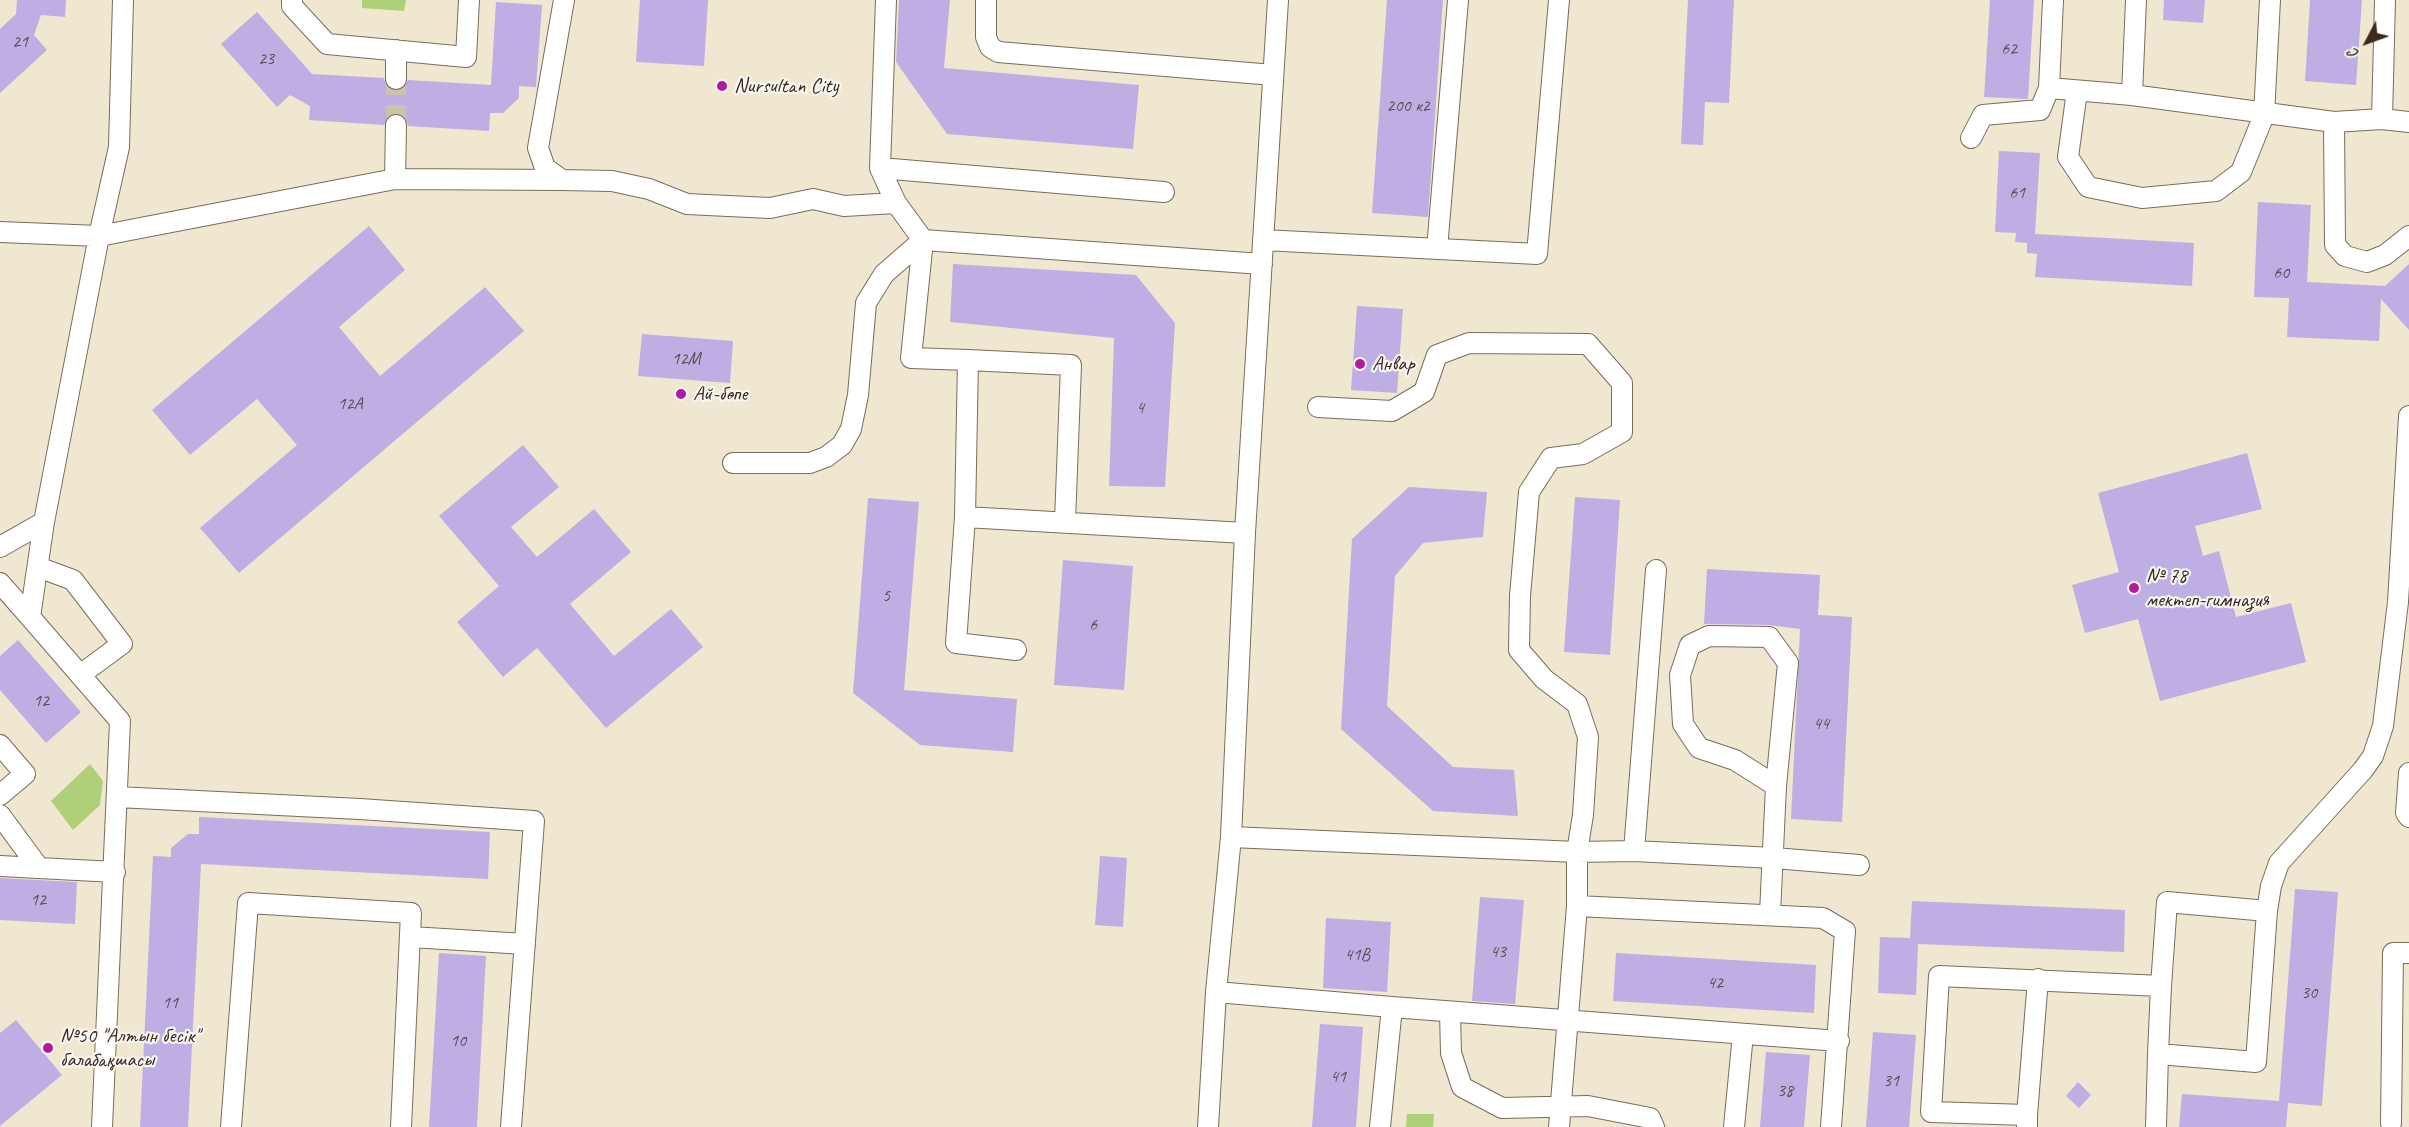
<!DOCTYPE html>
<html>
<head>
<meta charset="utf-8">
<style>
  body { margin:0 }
  #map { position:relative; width:2409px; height:1127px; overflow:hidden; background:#f0e7d0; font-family:Caveat,sans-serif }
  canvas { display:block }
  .north { position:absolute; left:2337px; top:12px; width:60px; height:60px; -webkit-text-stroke:4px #f6f6f2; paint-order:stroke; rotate:229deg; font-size:16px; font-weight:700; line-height:24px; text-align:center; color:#3b2a1e }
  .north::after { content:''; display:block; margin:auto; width:21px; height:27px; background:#3b2a1e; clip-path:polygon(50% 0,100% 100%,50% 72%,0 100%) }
</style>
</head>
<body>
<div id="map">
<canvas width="2409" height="1127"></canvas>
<div class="north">С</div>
</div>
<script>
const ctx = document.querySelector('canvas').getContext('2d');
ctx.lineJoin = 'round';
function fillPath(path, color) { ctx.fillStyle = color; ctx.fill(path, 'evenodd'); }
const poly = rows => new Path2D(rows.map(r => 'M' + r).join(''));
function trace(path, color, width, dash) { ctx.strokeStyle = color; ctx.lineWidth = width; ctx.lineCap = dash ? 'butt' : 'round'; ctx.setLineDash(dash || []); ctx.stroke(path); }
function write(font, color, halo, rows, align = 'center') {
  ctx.font = font + ' Caveat,sans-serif'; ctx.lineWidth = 4.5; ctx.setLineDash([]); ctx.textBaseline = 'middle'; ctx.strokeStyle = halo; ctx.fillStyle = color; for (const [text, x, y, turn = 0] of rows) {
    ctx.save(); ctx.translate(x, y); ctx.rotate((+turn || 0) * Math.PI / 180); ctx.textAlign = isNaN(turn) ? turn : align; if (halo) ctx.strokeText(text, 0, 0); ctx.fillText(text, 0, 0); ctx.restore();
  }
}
fillPath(poly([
  [362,0,406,0,404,11,362,8],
  [90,764,103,781,100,805,73,830,51,801],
  [1407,1114,1434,1114,1433,1127,1406,1127]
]), '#afd078');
fillPath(poly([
  [17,0,66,0,65,17,41,15,34,35,47,50,0,93,0,29,16,14],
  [640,0,708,0,704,66,636,62],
  [899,0,950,0,944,68,1139,85,1133,149,947,134,896,62],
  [1387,0,1443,0,1428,217,1372,213],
  [1688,0,1734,0,1729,103,1705,102,1703,145,1681,144],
  [1990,0,2034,0,2028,99,1984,97],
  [2164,0,2205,0,2203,23,2163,20],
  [2310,0,2362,0,2356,85,2305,81],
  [496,2,542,5,536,87,519,86,519,98,503,113,490,113,489,131,408,126,406,119,397,113,390,115,384,125,309,120,310,106,290,95,277,107,221,44,257,12,312,74,384,78,386,85,395,91,402,89,408,80,491,85],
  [1999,151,2040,153,2035,234,2194,243,2192,286,2035,277,2037,254,2027,253,2027,243,2015,242,2016,233,1995,232],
  [2258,202,2311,205,2307,282,2385,286,2409,264,2409,330,2381,299,2379,341,2287,337,2289,298,2254,297],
  [369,226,405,270,339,327,380,376,485,287,524,331,239,573,200,528,297,445,257,399,190,455,152,410],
  [953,264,1136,275,1175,323,1165,487,1109,486,1114,338,950,322],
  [1357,306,1403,309,1397,393,1351,390],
  [642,334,733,341,730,383,638,376],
  [523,445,559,487,511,527,537,557,594,509,631,552,570,604,614,656,671,609,703,647,606,728,537,648,503,677,457,622,499,586,439,516],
  [2247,453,2262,509,2195,526,2203,556,2219,551,2236,617,2291,603,2306,662,2160,701,2138,619,2085,633,2072,585,2119,572,2098,493],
  [1409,487,1487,492,1483,537,1423,543,1395,576,1387,706,1453,767,1514,770,1518,816,1433,811,1341,729,1352,539],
  [1575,497,1620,500,1610,655,1564,652],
  [868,498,919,502,904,690,1017,699,1013,752,920,745,853,693],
  [1063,560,1133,566,1124,690,1054,685],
  [1707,569,1820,575,1818,615,1852,617,1842,822,1791,819,1800,629,1769,625,1704,624],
  [18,640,81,712,46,743,0,690,0,656],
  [199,817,490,832,488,879,201,864,188,1127,140,1127,153,856,171,857,171,848,188,834,199,834],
  [1100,856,1127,858,1123,927,1095,925],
  [0,878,77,882,75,924,0,920],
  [2295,889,2338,892,2322,1106,2288,1103,2286,1127,2179,1127,2182,1094,2279,1101],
  [1480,897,1524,900,1515,1004,1472,1001],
  [1912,901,2125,910,2124,952,1918,944,1916,995,1878,993,1880,937,1910,938],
  [1326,918,1391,922,1387,992,1323,988],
  [439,953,486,956,477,1127,429,1127],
  [1616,953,1816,965,1814,1013,1613,1001],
  [16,1020,62,1075,0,1126,0,1033],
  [1320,1024,1363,1027,1356,1127,1312,1127],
  [1873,1032,1916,1035,1909,1127,1866,1127],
  [1766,1052,1810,1055,1804,1127,1760,1127],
  [2078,1082,2091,1095,2079,1108,2066,1096]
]), '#beaee4');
trace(poly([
  [396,125,396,79]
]), '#ccc1ac', 20, [20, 10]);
const minor = poly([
  [123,0,119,147,99,236,395,179,562,180],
  [292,0,292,6,327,44,466,57,469,0],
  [564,0,538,148,545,168,562,180,612,181,649,189,687,204,770,208,813,199,844,206,896,203],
  [986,0,986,37,990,47,998,52,1273,75],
  [396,50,396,79],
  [2049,88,2132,95,2334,122,2382,119,2409,122],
  [2077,91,2068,157,2088,187,2142,198,2216,191,2241,172,2264,115,2270,0],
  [2132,95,2136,0],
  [2382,119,2385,0],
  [2334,122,2335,245,2345,256,2367,262,2385,255,2409,236],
  [1971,138,1983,115,2040,110,2049,88,2053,0],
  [880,168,1164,192],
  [395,179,396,125],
  [0,232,99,236,44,522],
  [1263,240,1537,254,1559,0],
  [1437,249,1458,0],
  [968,360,1071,365,1065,521],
  [1318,407,1392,411,1424,392,1437,355,1469,343,1588,344,1622,383,1622,432,1583,454,1551,458,1529,492,1520,596,1519,650,1544,679,1577,704,1588,737,1583,815,1577,852,1577,906,1559,1127],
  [733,463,810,463,826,457,842,445,851,429,858,395,866,303,884,274,923,240,896,203,880,168,886,0],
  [965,517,1245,533],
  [0,547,44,522,30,617,120,721,102,1127],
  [38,567,73,580,122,644,80,675],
  [0,583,30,617],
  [1016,650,956,643,965,517,968,360,911,358,923,240,1262,264],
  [0,745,25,774,0,795],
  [2409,773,2406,813,2409,817],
  [117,797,360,809,534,821,511,1127],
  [0,815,39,868],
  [1231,837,1577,852,1634,851,1774,858,1859,865],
  [1634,851,1656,570],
  [0,866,115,872],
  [1577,906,1823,918,1845,931,1831,1127],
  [2267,911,2271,886,2279,863,2363,770,2373,756,2383,726,2398,602,2409,416],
  [1770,914,1776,786,1788,663,1769,637,1709,636,1690,645,1680,675,1683,724,1699,748,1735,760,1776,786],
  [411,937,525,944],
  [1216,992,1392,1007,1380,1127],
  [1392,1007,1839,1041],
  [1450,1012,1451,1053,1462,1087,1502,1108,1588,1106,1650,1118,1654,1127],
  [2027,1115,2038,979],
  [2391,1123,2393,953,2409,953],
  [231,1127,248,903,411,913,401,1127],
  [1208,1127,1216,992,1231,837,1245,533,1278,0],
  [1734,1127,1743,1034],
  [2027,1127,2027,1115,1931,1112,1939,976,2161,986],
  [2156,1127,2158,1054,2161,986,2167,902,2267,911,2256,1062,2158,1054]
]);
trace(minor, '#7a6c5c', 22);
trace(minor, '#fff', 20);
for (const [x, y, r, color] of [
  [722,86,6,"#b5179e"],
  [1360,364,6,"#b5179e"],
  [681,394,6,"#b5179e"],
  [2134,588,6,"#b5179e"],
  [48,1048,6,"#b5179e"]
]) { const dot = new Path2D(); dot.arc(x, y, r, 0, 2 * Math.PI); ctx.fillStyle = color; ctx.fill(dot); trace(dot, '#f6f6f2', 2); }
write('18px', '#5c4b50', null, [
  ["21",20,42],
  ["62",2009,49],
  ["23",266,59],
  ["200 к2",1408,106],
  ["61",2017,193],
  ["60",2281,273],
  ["12М",686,359],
  ["12А",350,404],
  ["4",1140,408],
  ["5",886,596],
  ["6",1093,625],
  ["12",41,701],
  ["44",1821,724],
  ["12",38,900],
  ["43",1498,952],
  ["41В",1357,955],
  ["42",1715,983],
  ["30",2309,993],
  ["11",170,1003],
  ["10",458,1041],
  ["41",1338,1077],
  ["31",1891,1081],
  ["38",1785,1091]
]);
write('21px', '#3b2a1e', '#f6f6f2', [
  ["Nursultan City",734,86],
  ["Анвар",1372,364],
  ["Ай-бөпе",693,394],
  ["№ 78",2146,576],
  ["мектеп-гимназия",2146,600],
  ["№50 \"Алтын бесік\"",60,1036],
  ["балабақшасы",60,1060]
], 'left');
</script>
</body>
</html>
